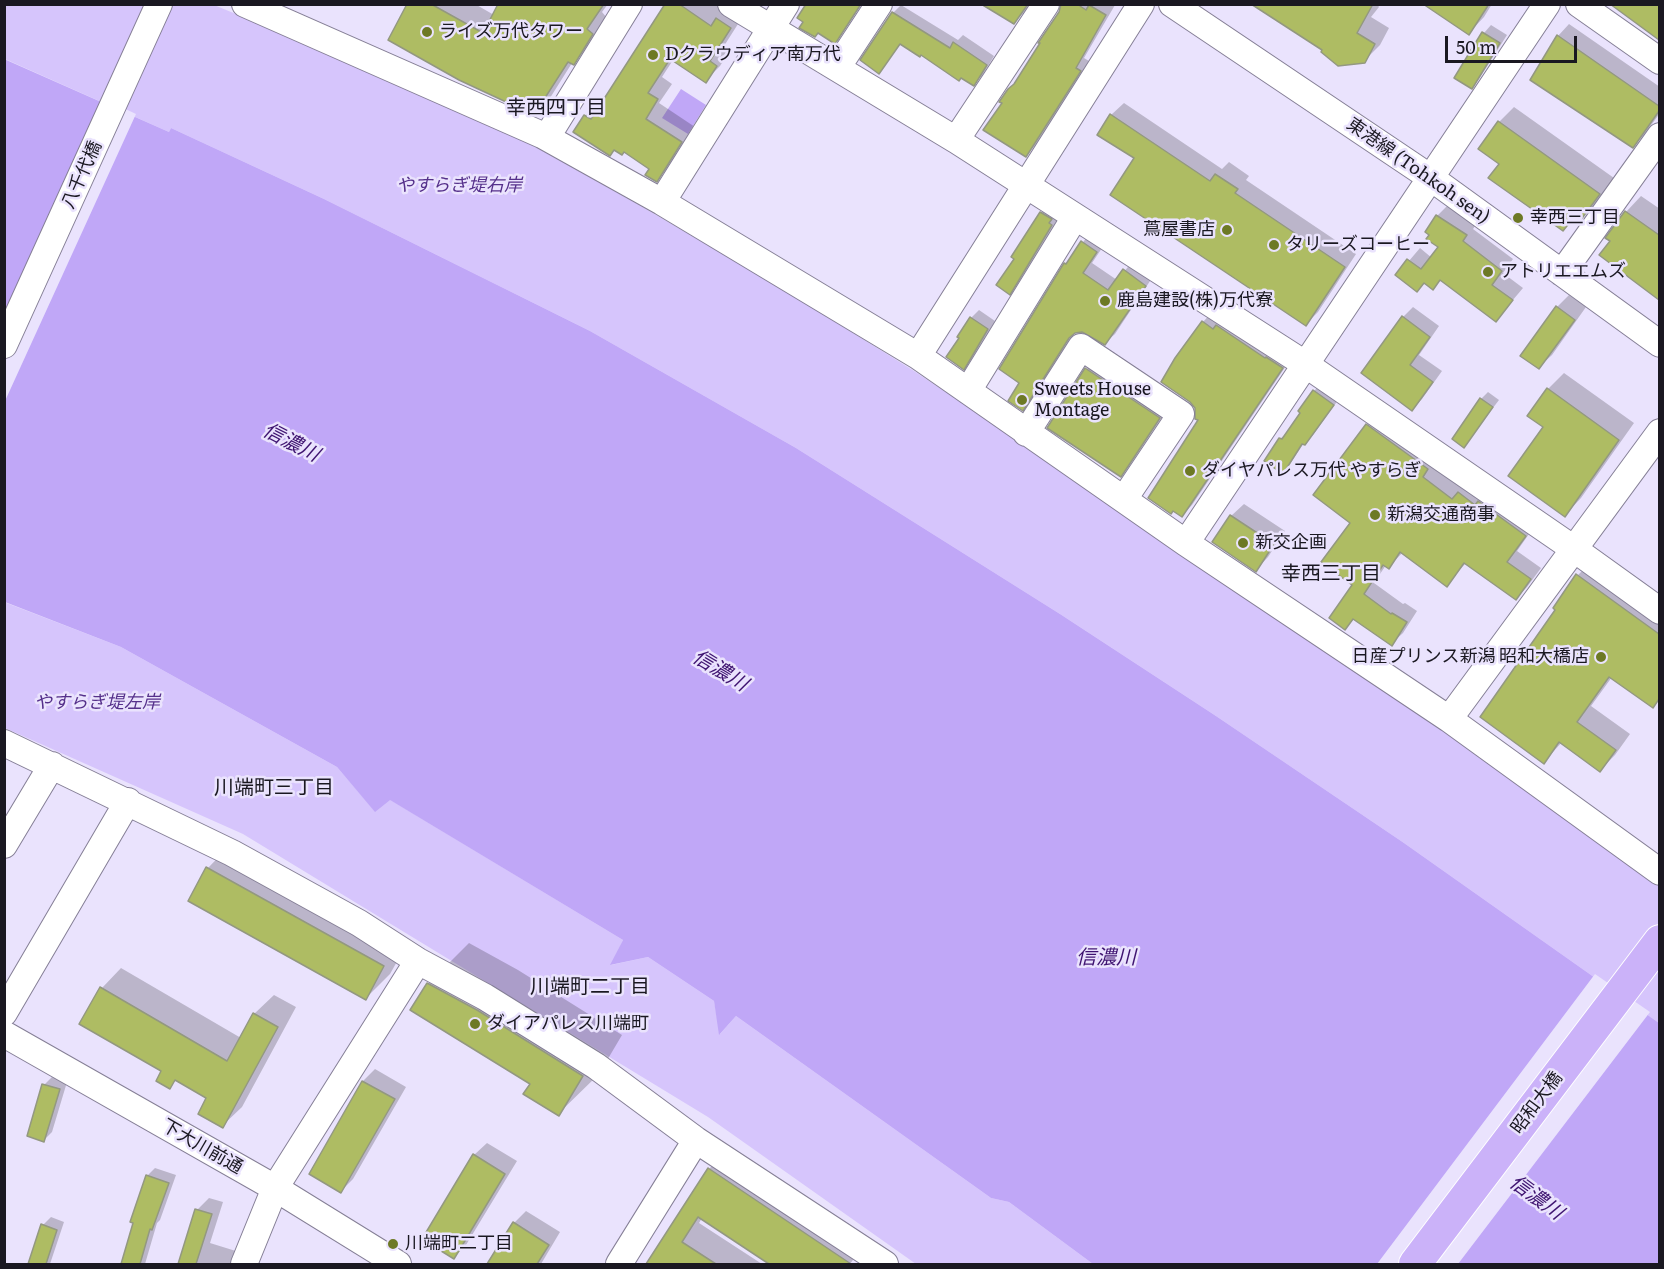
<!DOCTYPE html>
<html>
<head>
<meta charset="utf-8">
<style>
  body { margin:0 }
  #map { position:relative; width:1664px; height:1269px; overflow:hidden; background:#eae3fd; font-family:Literata,serif }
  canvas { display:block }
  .frame { position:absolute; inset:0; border:6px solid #1a1821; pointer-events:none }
  .scale { position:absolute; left:1445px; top:36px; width:132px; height:27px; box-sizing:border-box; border:3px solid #1a1821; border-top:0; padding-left:8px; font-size:18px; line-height:21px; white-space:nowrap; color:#1a1821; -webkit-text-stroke:4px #eae3fd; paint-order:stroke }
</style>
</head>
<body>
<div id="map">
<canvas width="1664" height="1269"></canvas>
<div class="frame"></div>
<div class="scale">50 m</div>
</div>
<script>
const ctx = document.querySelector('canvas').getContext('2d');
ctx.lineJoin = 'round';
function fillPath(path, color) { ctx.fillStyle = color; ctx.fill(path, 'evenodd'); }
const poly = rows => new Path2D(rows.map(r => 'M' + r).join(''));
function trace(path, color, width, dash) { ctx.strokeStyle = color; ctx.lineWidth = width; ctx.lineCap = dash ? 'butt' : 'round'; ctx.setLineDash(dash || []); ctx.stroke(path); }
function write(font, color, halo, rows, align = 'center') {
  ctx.font = font + ' Literata,"Noto Sans JP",serif'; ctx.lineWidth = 5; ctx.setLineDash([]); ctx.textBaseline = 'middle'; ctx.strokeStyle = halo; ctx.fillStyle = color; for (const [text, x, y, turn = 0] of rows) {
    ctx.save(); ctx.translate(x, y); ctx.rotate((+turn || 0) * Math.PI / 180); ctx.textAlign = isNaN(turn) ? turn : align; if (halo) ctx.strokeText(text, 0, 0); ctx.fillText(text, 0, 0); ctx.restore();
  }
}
fillPath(poly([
  [5,5,214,5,428,93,488,120,646,209,784,290,914,371,1435,717,1659,886,1659,1023,1404,843,1216,716,1060,614,796,448,590,331,324,199,171,128,169,132,5,59],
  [4,602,121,647,337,767,375,811,389,799,623,940,611,965,648,957,714,1001,720,1034,736,1016,991,1198,1009,1202,1093,1264,916,1264,708,1117,243,834,5,728]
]), '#d6c5fc');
fillPath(poly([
  [4,59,169,132,171,128,324,199,590,331,796,448,1060,614,1216,716,1404,843,1659,1023,1659,1264,1093,1264,1009,1202,991,1198,736,1016,719,1035,714,1001,648,957,610,965,623,940,390,800,375,812,337,767,121,647,5,602],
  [681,89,706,105,688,134,662,118]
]), '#c0a7f7');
fillPath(poly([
  [102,98,136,114,5,401,5,311],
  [1595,974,1650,1012,1458,1264,1377,1264]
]), '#eae3fd');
fillPath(poly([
  [409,4,475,4,494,15,500,4,608,4,602,12,607,18,589,48,572,63,550,98,534,113],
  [666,4,716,4,726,11,745,13,724,46,730,50,720,66,705,81,673,60,662,77,672,84,659,103,695,127,671,165,657,180,651,168,625,151,616,149,610,154,585,116,600,101,603,103],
  [807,4,862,4,842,34,834,42,805,22],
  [984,4,1032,4,1014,23],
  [1062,4,1115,5,1084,58,1089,61,1035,146,1026,155,1018,81,1060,13],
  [1253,4,1377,4,1379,7,1371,17,1389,28,1380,45,1364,61,1324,49],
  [1426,4,1492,4,1484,17,1469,33],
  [901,5,958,40,963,35,994,56,982,76,974,84,901,43,879,72,893,13],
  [1569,24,1660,87,1660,113,1644,135,1633,146,1558,36],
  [1491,25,1507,35,1479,79,1471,87,1484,33],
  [1124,103,1222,169,1229,162,1249,176,1246,180,1356,254,1318,312,1306,324,1136,158,1111,115],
  [1514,107,1614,178,1595,204,1580,219,1576,216,1563,229,1501,164,1499,122],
  [1641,196,1660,209,1660,298,1601,255,1612,241,1608,238,1626,212],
  [1449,204,1477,223,1473,229,1513,259,1503,273,1523,288,1496,320,1441,279,1432,288,1425,282,1417,290,1397,275,1420,248,1432,258,1440,247,1427,232,1437,216],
  [1049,205,1059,217,1017,285,1009,293,1041,213],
  [1091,232,1106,242,1092,263,1117,280,1133,261,1154,275,1115,334,1105,343,1081,331,1075,332,1032,399,1022,409,1021,383,1066,264],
  [1569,295,1586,307,1552,355,1539,367,1557,307],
  [1413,307,1439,326,1419,355,1442,371,1422,399,1412,409,1403,317],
  [979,310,995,321,971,360,963,368,971,318],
  [1213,311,1292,357,1192,505,1182,515,1200,420,1176,359,1203,322],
  [1094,361,1167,410,1128,468,1120,475,1049,427,1087,369],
  [1564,373,1634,423,1581,498,1565,515,1545,427,1548,389],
  [1322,383,1341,396,1313,435,1304,443,1290,464,1282,472,1280,439,1289,431,1314,391],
  [1488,392,1499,400,1464,446,1481,399],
  [1378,414,1433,465,1463,488,1470,482,1536,524,1517,551,1541,568,1527,587,1516,598,1466,563,1446,585,1403,552,1389,567,1386,565,1374,583,1403,604,1405,603,1417,611,1403,633,1391,644,1354,619,1345,628,1354,585,1352,522,1367,425],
  [1244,504,1285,531,1268,557,1256,570,1231,516],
  [1593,560,1660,608,1660,699,1653,706,1612,677,1591,706,1630,734,1615,755,1600,770,1562,742,1544,762,1558,610,1578,575],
  [232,843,408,942,390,974,365,999,208,868],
  [469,943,518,970,622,1035,599,1074,558,1114,532,1083,428,984],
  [121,968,241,1038,254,1014,274,995,296,1007,242,1107,222,1126,208,1097,177,1079,169,1087,163,1071,81,1023,102,988],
  [375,1069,406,1087,353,1179,341,1191,363,1081],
  [52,1077,67,1082,52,1132,44,1140,44,1085],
  [487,1143,517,1161,466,1245,454,1257,474,1155],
  [728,1150,865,1243,850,1264,771,1264,702,1218,699,1223,762,1264,656,1264,650,1261,709,1169],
  [155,1168,176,1175,160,1220,157,1223,145,1264,123,1264,147,1176],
  [209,1198,223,1202,210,1243,239,1252,235,1264,180,1264,197,1210],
  [526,1211,560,1232,541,1264,488,1264,514,1223],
  [51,1217,64,1222,50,1264,29,1264,43,1225]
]), '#0003');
const building = poly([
  [407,4,431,4,483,33,498,4,604,4,587,29,593,34,574,65,568,62,534,115,459,80,388,40,407,4],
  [665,4,679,4,711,26,716,18,731,28,710,61,717,66,706,83,670,59,648,93,658,99,646,119,682,142,657,182,645,175,649,169,624,152,622,155,614,150,610,156,573,132,584,115,591,119,665,4],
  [806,4,861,4,835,44,818,33,815,37,799,28,803,22,797,18,806,4],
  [981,4,1028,4,1014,24,981,4],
  [1061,4,1077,4,1086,10,1089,5,1106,15,1076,68,1081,71,1026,157,983,130,1002,103,999,102,1008,89,1014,84,1040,43,1038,43,1059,12,1061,4],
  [1251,4,1373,4,1357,33,1375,44,1365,63,1338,66,1321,52,1322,50,1251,4],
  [1423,4,1489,4,1469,35,1423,4],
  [1610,4,1659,4,1659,40,1610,4],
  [892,12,950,48,953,42,987,65,974,86,961,78,959,81,921,55,920,57,900,44,879,74,860,60,892,12],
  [1482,32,1500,43,1472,89,1454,78,1482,32],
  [1557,35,1659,106,1659,111,1633,148,1530,80,1557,35],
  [1110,114,1210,181,1215,174,1238,189,1235,193,1345,267,1306,326,1110,195,1134,158,1097,135,1110,114],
  [1498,121,1600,194,1580,221,1574,217,1563,231,1488,178,1499,164,1478,149,1498,121],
  [1625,211,1659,235,1659,300,1599,255,1610,241,1605,238,1625,211],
  [1040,212,1052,219,1049,223,1052,225,1010,295,996,285,1014,259,1011,257,1040,212],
  [1436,215,1467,235,1463,241,1502,271,1492,285,1513,300,1496,322,1440,280,1433,290,1424,283,1417,292,1395,275,1407,259,1421,269,1438,247,1426,239,1429,235,1425,232,1436,215],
  [1081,241,1097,252,1083,273,1108,290,1123,269,1146,286,1105,345,1082,332,1075,333,1069,338,1023,411,1008,401,1019,383,999,369,1064,263,1066,264,1081,241],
  [1556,306,1575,320,1539,369,1520,356,1556,306],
  [1402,316,1430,337,1410,365,1433,382,1412,411,1361,373,1402,316],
  [970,317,988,329,964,370,946,357,959,338,957,337,970,317],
  [1202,321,1213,329,1216,325,1265,358,1266,357,1283,368,1182,517,1173,511,1171,514,1148,498,1198,420,1195,419,1195,408,1190,402,1161,382,1175,358,1202,321],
  [1085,368,1160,418,1121,477,1047,428,1085,368],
  [1547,388,1619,440,1565,517,1508,476,1543,427,1527,416,1547,388],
  [1313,390,1334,405,1305,445,1302,444,1283,474,1264,461,1279,438,1282,439,1300,413,1298,411,1313,390],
  [1480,398,1493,407,1464,448,1452,439,1480,398],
  [1366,424,1428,469,1423,477,1452,499,1458,492,1475,505,1478,501,1526,536,1507,562,1531,579,1516,600,1464,563,1447,587,1400,552,1389,569,1383,565,1364,594,1391,614,1392,613,1407,622,1392,646,1353,619,1345,630,1329,618,1352,585,1321,562,1350,523,1313,495,1366,424],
  [1230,515,1274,544,1256,572,1212,542,1230,515],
  [1576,574,1659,634,1659,699,1653,708,1609,677,1577,722,1616,750,1600,772,1559,742,1544,764,1480,717,1555,610,1553,608,1576,574],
  [206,867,384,966,366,1000,188,901,206,867],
  [427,983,477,1010,583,1076,559,1116,523,1094,530,1084,410,1010,427,983],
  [100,987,227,1061,253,1013,278,1027,223,1128,198,1114,206,1098,175,1080,170,1089,156,1081,161,1071,79,1024,100,987],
  [362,1081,395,1099,341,1193,309,1174,362,1081],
  [42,1084,60,1089,44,1142,27,1136,42,1084],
  [473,1154,505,1174,454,1259,422,1239,473,1154],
  [708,1168,851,1264,769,1264,698,1217,682,1242,716,1264,646,1264,708,1168],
  [146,1175,169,1183,152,1230,150,1229,140,1264,121,1264,133,1223,130,1222,146,1175],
  [195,1209,212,1214,196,1264,178,1264,195,1209],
  [513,1222,549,1245,537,1264,487,1264,513,1222],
  [41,1224,57,1230,46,1264,28,1264,41,1224]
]);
fillPath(building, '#aebc63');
trace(building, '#939880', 1.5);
const minor = poly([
  [245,4,542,135,662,202,918,356,1186,543,1449,719,1660,872],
  [731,4,956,140,1305,364,1574,549,1660,611],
  [1172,4,1431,178,1660,344],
  [1579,4,1660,61],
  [837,68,879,4],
  [547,137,629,4],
  [956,140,1046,4],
  [662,202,786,4],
  [1562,273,1660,136],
  [4,345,159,4],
  [918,356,1141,4],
  [968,391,1075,217],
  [1026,433,1081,347,1181,414,1124,499],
  [1186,543,1547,4],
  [1449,719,1660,432],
  [4,743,232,853,359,923,418,961,485,997,596,1066,696,1140,885,1264],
  [4,845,52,765],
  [4,1013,128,801],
  [4,1034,275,1188,398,1264],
  [244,1264,275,1188,418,961],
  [619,1264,696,1140]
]);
const major = poly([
  [1415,1264,1660,941]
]);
trace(minor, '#857f96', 28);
trace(major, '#fff', 34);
trace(minor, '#fff', 26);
trace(major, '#cbb2f9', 32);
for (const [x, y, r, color] of [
  [427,32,6,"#6d7925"],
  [653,55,6,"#6d7925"],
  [1518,218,6,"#6d7925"],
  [1227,230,6,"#6d7925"],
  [1274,245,6,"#6d7925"],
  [1488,272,6,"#6d7925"],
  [1105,301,6,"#6d7925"],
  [1022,400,6,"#6d7925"],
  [1190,471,6,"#6d7925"],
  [1375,515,6,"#6d7925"],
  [1243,543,6,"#6d7925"],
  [1601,657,6,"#6d7925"],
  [475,1024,6,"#6d7925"],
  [393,1244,6,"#6d7925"]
]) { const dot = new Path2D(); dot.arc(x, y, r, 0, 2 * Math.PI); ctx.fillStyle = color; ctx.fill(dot); trace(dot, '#eae3fd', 2); }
write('18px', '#1a1821', '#eae3fd', [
  ["ライズ万代タワー",439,32],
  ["Dクラウディア南万代",665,55],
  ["幸西三丁目",1530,218],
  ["蔦屋書店",1215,230,"right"],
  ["タリーズコーヒー",1286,245],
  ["アトリエエムズ",1500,272],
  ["鹿島建設(株)万代寮",1117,301],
  ["Sweets House",1034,390],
  ["Montage",1034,411],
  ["ダイヤパレス万代 やすらぎ",1202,471],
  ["新潟交通商事",1387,515],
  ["新交企画",1255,543],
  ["日産プリンス新潟 昭和大橋店",1589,657,"right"],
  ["ダイアパレス川端町",487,1024],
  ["川端町二丁目",405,1244]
], 'left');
write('18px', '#1a1821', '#eae3fd', [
  ["東港線 (Tohkoh sen)",1418,171,35],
  ["八千代橋",82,175,-66],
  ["昭和大橋",1537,1103,-53],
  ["下大川前通",202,1147,30]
]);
write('italic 18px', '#55308b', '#eae3fd', [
  ["やすらぎ堤右岸",459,186],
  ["やすらぎ堤左岸",97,703]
]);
write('20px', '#1a1821', '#eae3fd', [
  ["幸西四丁目",556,108],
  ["幸西三丁目",1331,574],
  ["川端町三丁目",274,788],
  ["川端町二丁目",590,987]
]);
write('italic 20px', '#3f1471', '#eae3fd', [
  ["信濃川",291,443,27],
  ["信濃川",720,671,31],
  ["信濃川",1106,958],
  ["信濃川",1536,1198,36]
]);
</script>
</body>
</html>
